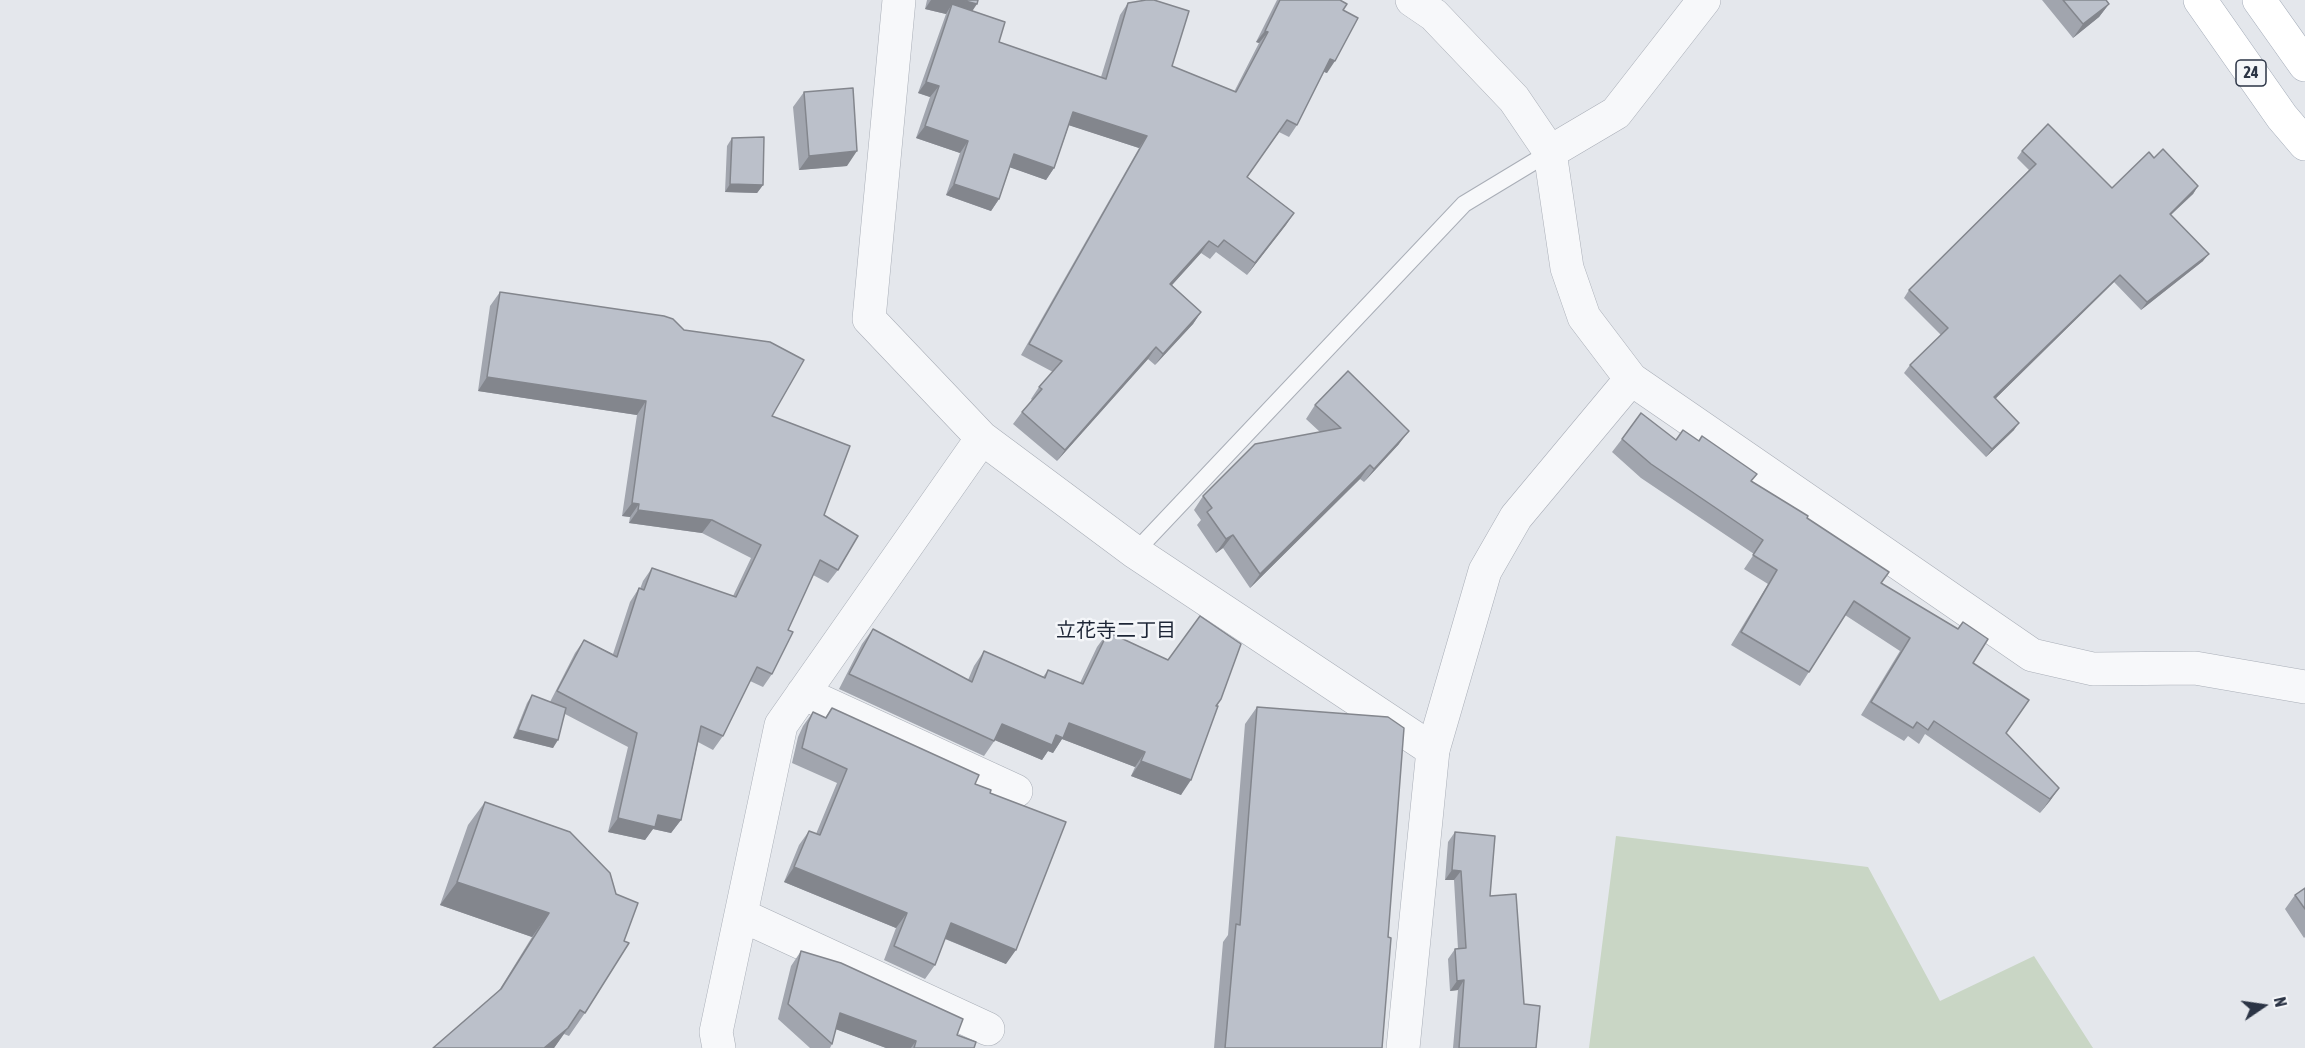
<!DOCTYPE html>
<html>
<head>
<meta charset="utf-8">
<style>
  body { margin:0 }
  #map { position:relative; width:2305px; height:1048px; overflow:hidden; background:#e4e7ec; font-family:"Asap Condensed",sans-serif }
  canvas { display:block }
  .north { position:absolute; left:2233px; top:976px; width:60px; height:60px; -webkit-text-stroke:4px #f4f6f9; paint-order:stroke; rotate:77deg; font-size:16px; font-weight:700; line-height:24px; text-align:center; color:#2b3445 }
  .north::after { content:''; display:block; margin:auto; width:21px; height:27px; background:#2b3445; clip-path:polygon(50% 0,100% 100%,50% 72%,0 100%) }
</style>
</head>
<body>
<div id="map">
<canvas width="2305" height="1048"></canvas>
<div class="north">N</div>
</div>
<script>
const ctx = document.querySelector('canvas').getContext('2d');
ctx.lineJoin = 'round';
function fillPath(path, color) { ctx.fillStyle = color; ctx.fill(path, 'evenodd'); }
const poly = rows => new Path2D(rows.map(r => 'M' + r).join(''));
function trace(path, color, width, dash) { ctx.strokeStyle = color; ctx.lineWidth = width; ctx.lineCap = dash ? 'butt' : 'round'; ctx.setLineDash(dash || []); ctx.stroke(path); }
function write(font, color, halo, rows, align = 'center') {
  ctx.font = font + ' "Asap Condensed","Noto Sans JP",sans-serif'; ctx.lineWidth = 5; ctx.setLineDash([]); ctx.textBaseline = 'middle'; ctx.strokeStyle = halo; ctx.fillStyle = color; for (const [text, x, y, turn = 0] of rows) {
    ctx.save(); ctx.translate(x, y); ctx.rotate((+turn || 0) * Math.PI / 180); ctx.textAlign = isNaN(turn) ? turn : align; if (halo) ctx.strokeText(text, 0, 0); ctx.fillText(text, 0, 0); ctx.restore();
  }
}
fillPath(poly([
  [1616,836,1868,867,1940,1001,2034,956,2093,1048,1589,1048]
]), '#c9d6c5');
const service = poly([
  [1135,552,1464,204,1550,152]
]);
const minor = poly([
  [899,0,869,319,982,438,1135,552,1433,750],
  [1412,0,1434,15,1514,99,1550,152,1567,268,1584,317,1631,379,2032,655,2093,669,2195,668,2305,687],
  [1550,152,1616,113,1704,0],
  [803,693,1016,791],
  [741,915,988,1029],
  [719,1048,716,1032,781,725,982,438]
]);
const tertiary = poly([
  [1403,1048,1433,750,1485,571,1516,517,1631,379]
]);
const primary = poly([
  [2200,0,2282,117,2305,144],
  [2259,0,2305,65]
]);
trace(service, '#a9aeb7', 18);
trace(minor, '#a9aeb7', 34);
trace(tertiary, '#a9aeb7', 34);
trace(primary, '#a3abb8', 34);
trace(service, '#f7f8fa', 16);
trace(minor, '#f7f8fa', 33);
trace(tertiary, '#f7f8fa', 33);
trace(primary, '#fff', 33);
fillPath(poly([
  [927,0,978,0,972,11,999,42,1101,77,1120,15,1128,3,1172,66,1234,92,1259,43,1256,42,1277,0,1340,0,1343,10,1327,73,1324,72,1297,125,1289,137,1279,132,1247,177,1294,213,1247,275,1216,252,1210,259,1201,253,1172,285,1201,312,1193,324,1155,365,1148,359,1057,461,1013,424,1022,412,1032,400,1031,399,1039,387,1053,372,1021,355,1139,148,1069,125,1054,168,1046,180,1010,167,999,199,991,211,946,195,960,153,916,138,930,97,918,93,946,14,925,9],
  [2042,0,2106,0,2109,4,2099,17,2073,38],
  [804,92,847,166,799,170,793,107],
  [732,138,763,185,757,193,725,192,727,146],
  [2022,151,2112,188,2154,158,2198,186,2193,194,2171,215,2203,261,2141,310,2114,282,1995,399,2014,430,1986,457,1904,373,1910,365,1941,335,1904,298,1909,290,2029,170,2017,158],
  [500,292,772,416,824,515,838,570,828,583,813,575,788,630,772,674,763,687,750,681,723,736,713,750,698,742,681,820,671,833,653,829,645,840,608,832,628,747,565,714,553,748,513,738,527,703,532,695,550,702,575,653,584,640,613,654,630,602,639,588,640,589,643,581,652,568,733,596,751,558,702,533,629,523,630,517,622,516,637,415,478,391,490,306],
  [1315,405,1399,444,1364,482,1360,479,1250,588,1223,548,1216,553,1197,525,1201,520,1194,510,1203,496,1320,432,1306,419],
  [1622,439,1676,440,1751,481,1807,518,1973,663,2006,733,2059,788,2040,813,1925,734,1919,744,1908,736,1904,741,1861,715,1900,651,1845,615,1800,686,1731,645,1768,584,1744,569,1754,554,1641,478,1612,452],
  [873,629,968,680,974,666,984,651,1043,677,1048,670,1080,683,1097,647,1108,632,1216,706,1181,795,1131,776,1135,767,1062,739,1053,753,1048,751,1042,760,995,740,984,756,839,689,862,644],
  [1257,707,1388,937,1382,1048,1214,1048,1223,942,1228,935,1245,724],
  [832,708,975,784,990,793,1006,964,945,939,935,965,925,979,884,960,896,928,784,882,799,845,809,831,816,834,837,783,792,763,798,737,803,726,813,712,825,718],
  [485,802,570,832,585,1013,569,1036,564,1034,554,1048,498,992,532,937,440,905,468,825],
  [1455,832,1490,896,1524,1004,1536,1048,1453,1048,1458,990,1450,991,1448,959,1455,949,1458,949,1454,880,1445,880,1448,842],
  [2305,888,2305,937,2304,938,2285,909,2295,895],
  [801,951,957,1035,974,1048,886,1048,836,1029,832,1044,830,1048,810,1048,778,1019,791,966]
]), '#a1a5ae');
fillPath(poly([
  [931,0,961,0,977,4,967,19,952,4,946,14,925,9],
  [2109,4,2099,17,2073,38,2083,24],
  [1265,31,1268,32,1259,43,1256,42],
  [1330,59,1335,61,1327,73,1322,71],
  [926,82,939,86,930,97,918,93],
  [1073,112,1147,136,1139,148,1065,124],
  [925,126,968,141,960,153,916,138],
  [857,151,847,166,799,170,809,156],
  [1014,154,1054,168,1046,180,1006,166],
  [730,184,763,185,757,193,725,192],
  [954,184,999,199,991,211,946,195],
  [2198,186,2193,194,2164,221,2170,214],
  [1294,213,1286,225,1247,275,1255,263],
  [1209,241,1201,253,1162,296,1170,284],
  [2209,254,2203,261,2141,310,2147,302],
  [2120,275,2114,282,1989,405,1994,397],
  [1201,312,1193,324,1155,365,1163,354],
  [1156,347,1148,359,1057,461,1065,450],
  [487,377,646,401,637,415,478,391],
  [2019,423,2014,430,1986,457,1992,449],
  [1409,431,1399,444,1364,482,1374,469],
  [1370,465,1360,479,1250,588,1260,574],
  [632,503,639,504,630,517,622,516],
  [638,510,712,520,702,533,629,523],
  [1233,535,1223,548,1216,553,1226,539],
  [1069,723,1145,752,1135,767,1062,739,1053,753,1048,751,1042,760,992,739,1002,724,1056,735],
  [518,730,558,740,553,748,513,738],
  [1141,761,1191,780,1181,795,1131,776],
  [2059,788,2050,801,2040,813,2050,799],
  [658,815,681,820,671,833,653,829,645,840,608,832,618,818],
  [794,867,907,913,896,928,784,882],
  [1452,870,1461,871,1454,880,1445,880],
  [457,882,549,913,532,937,440,905],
  [951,923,1016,950,1006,964,941,937],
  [1464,980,1458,990,1450,991,1457,981],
  [840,1013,916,1041,911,1048,886,1048,830,1027],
  [568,1028,554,1048,544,1048]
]), '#83868d');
const building = poly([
  [961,0,978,0,977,4,961,0],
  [1146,0,1154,0,1189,11,1172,66,1236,92,1268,32,1265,31,1280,0,1340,0,1347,4,1343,10,1358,18,1335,61,1330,59,1297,125,1287,120,1247,177,1294,213,1255,263,1224,240,1218,247,1209,241,1170,284,1201,312,1163,354,1156,347,1065,450,1022,412,1042,389,1039,387,1062,361,1029,344,1147,136,1073,112,1054,168,1014,154,999,199,954,184,968,141,925,126,939,86,926,82,952,4,1005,22,999,42,1106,79,1128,3,1146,0],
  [2063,0,2106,0,2109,4,2083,24,2063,0],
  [853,88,857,151,809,156,804,92,853,88],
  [2048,124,2112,188,2149,152,2154,158,2163,149,2198,186,2170,214,2209,254,2147,302,2120,275,1994,397,2019,423,1992,449,1910,365,1948,328,1909,290,2036,164,2022,151,2048,124],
  [764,137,763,185,730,184,732,138,764,137],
  [500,292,664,316,673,319,684,330,770,342,804,360,772,416,850,446,824,515,858,536,838,570,820,560,788,630,793,632,772,674,757,667,723,736,701,726,681,820,658,815,655,827,618,818,637,733,557,691,584,640,617,657,639,588,644,590,652,568,736,597,761,545,712,520,638,510,639,504,632,503,646,401,487,377,500,292],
  [1348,371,1409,431,1374,469,1370,465,1260,574,1233,535,1226,539,1207,512,1212,508,1203,496,1255,444,1341,428,1315,405,1348,371],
  [1641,413,1676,440,1683,430,1699,441,1702,436,1757,474,1751,481,1808,516,1807,518,1889,572,1881,583,1958,629,1963,622,1988,639,1973,663,2029,700,2006,733,2059,788,2050,799,1934,721,1928,730,1917,722,1913,728,1871,702,1910,638,1854,601,1809,672,1741,632,1777,570,1753,555,1763,540,1651,464,1622,439,1641,413],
  [1200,616,1241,644,1221,699,1216,706,1218,706,1191,780,1141,761,1145,752,1069,723,1063,738,1056,735,1052,745,1002,724,994,741,849,674,873,629,972,682,984,651,1045,678,1048,670,1083,684,1108,632,1168,660,1200,616],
  [532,695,566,708,558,740,518,730,532,695],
  [1257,707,1388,717,1404,728,1388,937,1391,938,1382,1048,1225,1048,1236,924,1240,925,1257,707],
  [832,708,979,775,975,784,991,790,990,793,1066,822,1016,950,951,923,935,965,894,946,907,913,794,867,809,831,820,835,847,769,802,748,808,723,813,712,826,718,832,708],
  [485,802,570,832,610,873,616,894,638,903,624,941,629,943,585,1013,580,1010,568,1028,544,1048,433,1048,501,989,549,913,457,882,485,802],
  [1455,832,1495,836,1490,896,1516,894,1524,1004,1540,1006,1536,1048,1459,1048,1464,980,1457,981,1455,949,1466,948,1461,871,1452,870,1455,832],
  [2305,888,2305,909,2295,895,2305,888],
  [801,951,841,963,963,1019,957,1035,976,1042,974,1048,914,1048,916,1041,840,1013,832,1044,788,1004,801,951]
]);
fillPath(building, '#bbc0ca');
trace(building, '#83868d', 1.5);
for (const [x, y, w] of [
  [2251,73,30]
]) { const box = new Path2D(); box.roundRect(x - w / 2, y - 13, w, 26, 4.5); ctx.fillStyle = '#f4f6f9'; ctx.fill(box); trace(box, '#2b3445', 1.5); }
write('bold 16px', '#2b3445', null, [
  ["24",2251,73]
]);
write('20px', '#1d2536', '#f4f6f9', [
  ["立花寺二丁目",1116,631]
]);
</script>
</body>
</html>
